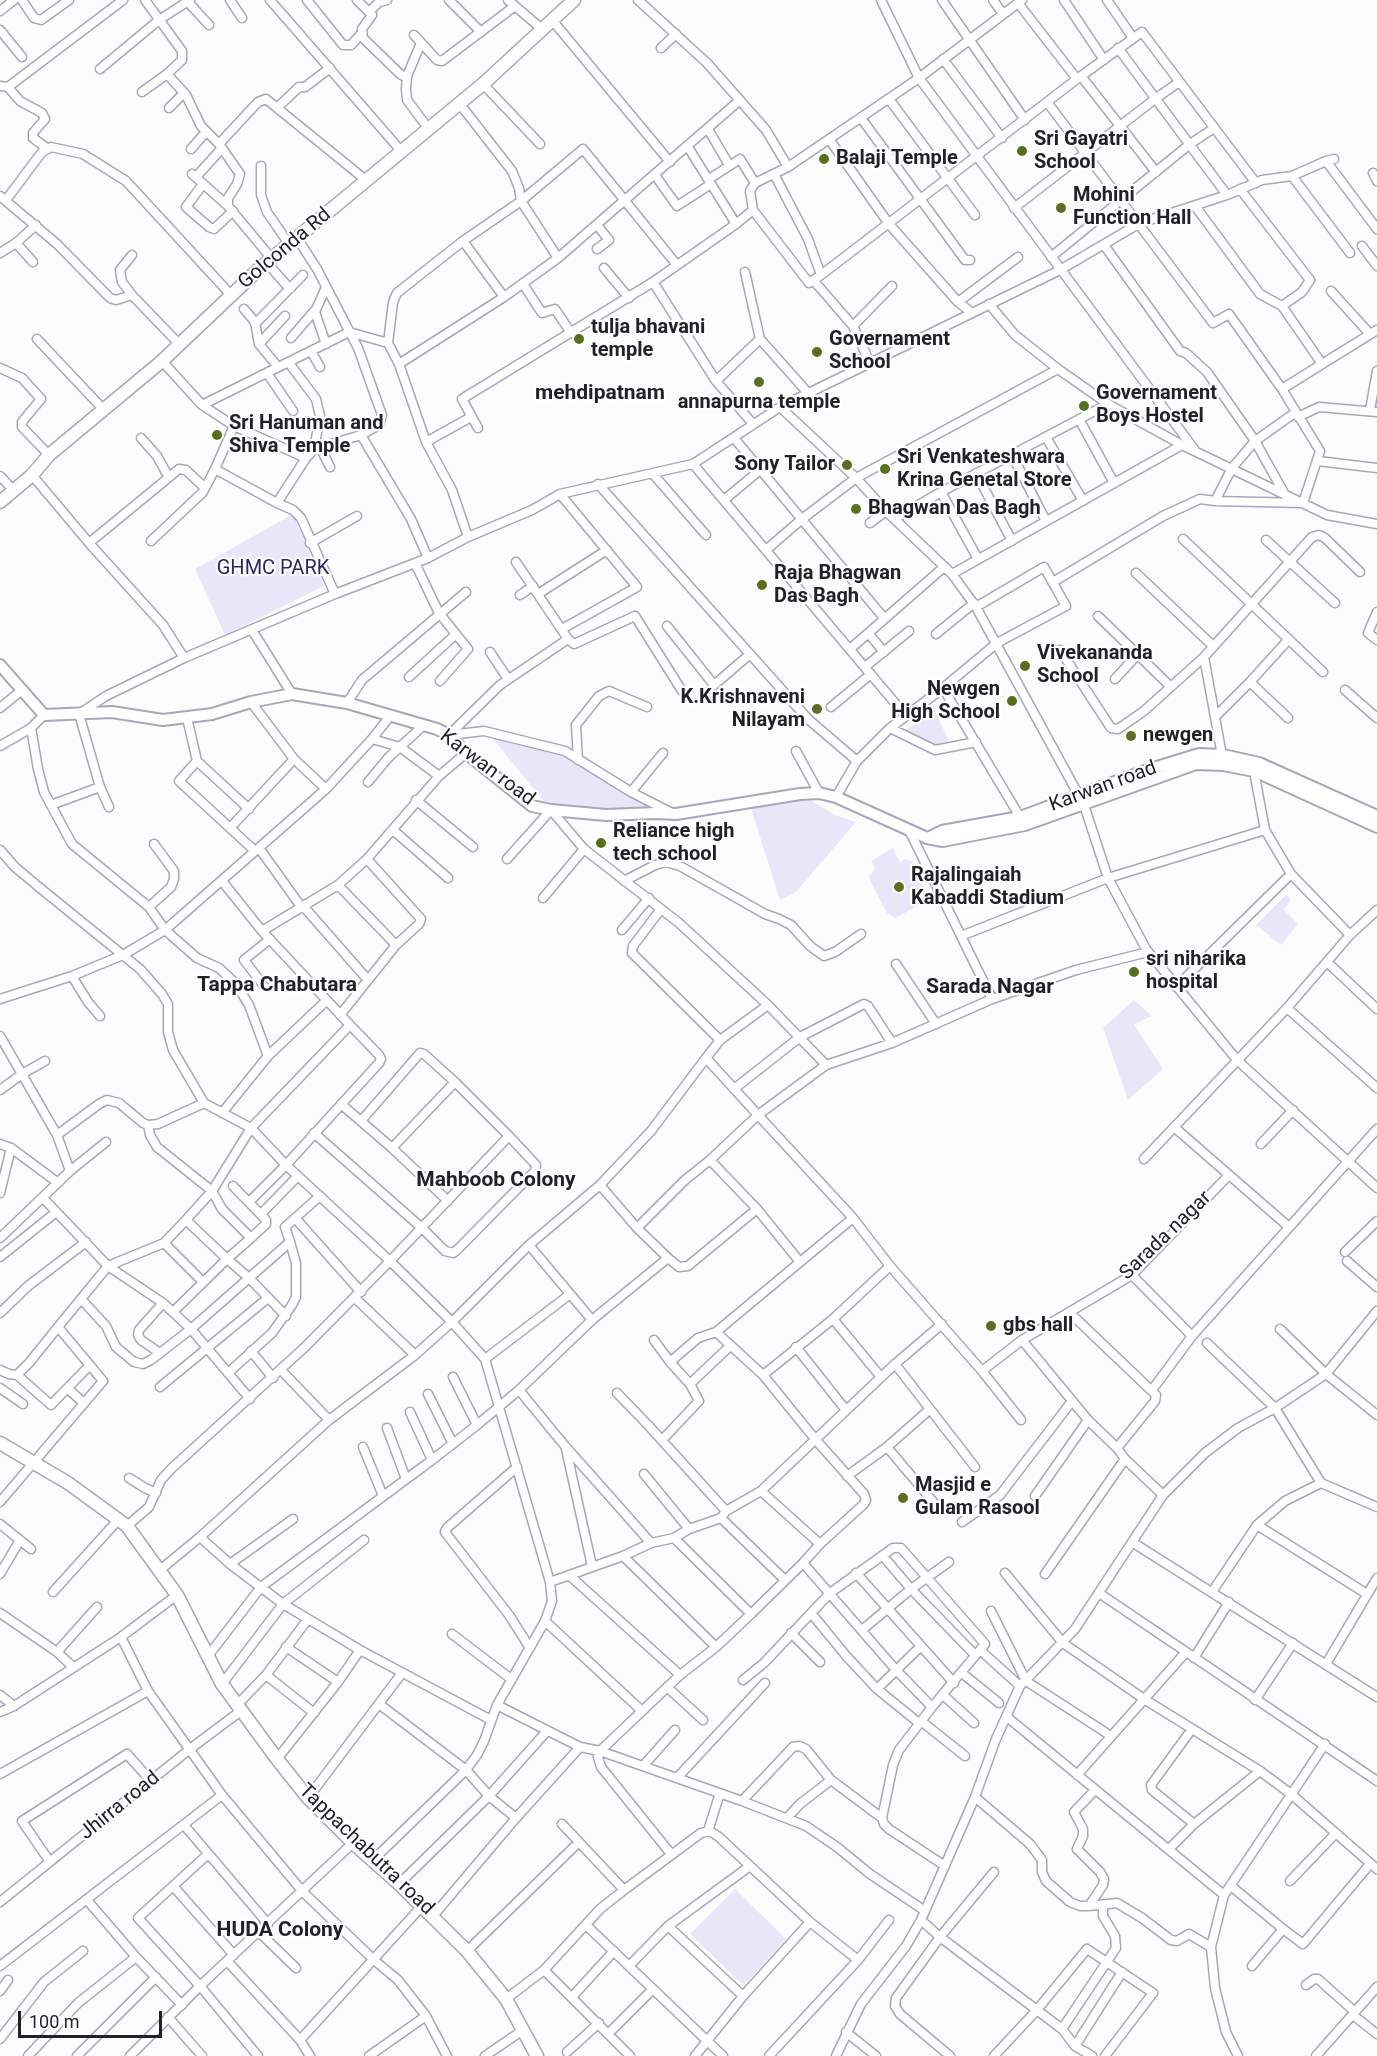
<!DOCTYPE html>
<html>
<head>
<meta charset="utf-8">
<style>
  body { margin:0 }
  #map { position:relative; width:1377px; height:2056px; overflow:hidden; background:#fcfcfc; font-family:Roboto,sans-serif }
  canvas { display:block }
  .scale { position:absolute; left:18px; top:2011px; width:144px; height:27px; box-sizing:border-box; border:3px solid #212128; border-top:0; padding-left:8px; font-size:18px; line-height:21px; white-space:nowrap; color:#212128; -webkit-text-stroke:4px #fff; paint-order:stroke }
</style>
</head>
<body>
<div id="map">
<canvas width="1377" height="2056"></canvas>
<div class="scale">100 m</div>
</div>
<script>
const ctx = document.querySelector('canvas').getContext('2d');
ctx.lineJoin = 'round';
function fillPath(path, color) { ctx.fillStyle = color; ctx.fill(path, 'evenodd'); }
const poly = rows => new Path2D(rows.map(r => 'M' + r).join(''));
function trace(path, color, width, dash) { ctx.strokeStyle = color; ctx.lineWidth = width; ctx.lineCap = dash ? 'butt' : 'round'; ctx.setLineDash(dash || []); ctx.stroke(path); }
function write(font, color, halo, rows, align = 'center') {
  ctx.font = font + ' Roboto,sans-serif'; ctx.lineWidth = 4.5; ctx.setLineDash([]); ctx.textBaseline = 'middle'; ctx.strokeStyle = halo; ctx.fillStyle = color; for (const [text, x, y, turn = 0] of rows) {
    ctx.save(); ctx.translate(x, y); ctx.rotate((+turn || 0) * Math.PI / 180); ctx.textAlign = isNaN(turn) ? turn : align; if (halo) ctx.strokeText(text, 0, 0); ctx.fillText(text, 0, 0); ctx.restore();
  }
}
fillPath(poly([
  [293,514,324,586,225,635,195,569],
  [934,709,949,741,935,746,903,732],
  [489,734,585,762,656,813,551,810],
  [800,794,835,815,856,822,796,892,780,900,749,802],
  [893,848,900,862,905,859,911,861,928,897,927,901,895,918,887,913,870,881,869,876,875,869,871,861],
  [1286,895,1291,899,1284,910,1298,924,1281,945,1256,925],
  [1134,1000,1152,1016,1134,1024,1163,1069,1128,1100,1103,1028],
  [735,1889,786,1939,747,1982,742,1984,690,1934]
]), '#e8e7f9');
const minor = poly([
  [22,0,34,18,41,20,69,0],
  [145,0,182,51,182,60,167,74,186,95,201,126,219,144,258,102,266,99,367,181],
  [230,0,242,18],
  [270,0,402,152],
  [307,0,343,45,351,45,362,33],
  [357,0,372,15,362,29,363,38,400,74,407,78],
  [449,0,481,32],
  [508,0,543,30],
  [638,0,707,63,766,130,788,167],
  [881,0,919,78,1194,449],
  [942,0,1025,120],
  [993,0,1003,14],
  [1064,0,1104,60],
  [1107,0,1133,38],
  [188,2,209,25],
  [1018,3,1077,79],
  [0,11,14,0],
  [369,12,379,2,387,0],
  [552,20,670,162],
  [0,30,22,57],
  [414,35,437,60,442,61,515,6],
  [421,43,407,76,406,89,407,100,428,128],
  [661,48,676,34],
  [1118,48,1227,195],
  [943,59,1002,138],
  [100,69,159,20,190,0],
  [1081,76,1156,172],
  [483,84,540,144],
  [0,86,8,87,123,0],
  [8,87,20,101,42,113,45,119,33,133,33,138,48,149],
  [142,92,167,74],
  [889,99,975,215],
  [1047,102,1213,323,1229,314,1282,389,1320,451,1303,503,1215,501,1200,499,1163,516,1053,582],
  [459,103,512,171,519,188,521,201,463,241,397,293,393,302,388,343,399,364,426,442,452,490,468,537],
  [278,107,299,87,305,87,330,68],
  [169,108,184,93],
  [861,118,965,260,970,260],
  [708,129,729,165],
  [829,139,889,224,958,302,972,313],
  [219,144,240,174,237,184,228,198,228,206,272,259],
  [688,147,736,224],
  [191,149,206,132],
  [1326,161,1377,229],
  [261,166,261,195,267,212,289,244],
  [1373,173,1377,181],
  [192,174,228,206],
  [655,175,677,206,711,184],
  [1292,176,1350,253],
  [196,177,222,148],
  [709,179,740,159,755,183,788,167,919,78,1022,0],
  [203,184,186,207,209,227,214,229,233,211],
  [0,196,57,244,110,298,116,300,132,295,179,344],
  [6,200,42,152,51,147,83,154,126,181,231,295],
  [1195,206,1260,294,1282,306,1302,292,1310,280,1240,189],
  [1014,208,1155,99,1179,82],
  [753,210,809,283,821,275,808,239,774,174],
  [597,225,609,240,597,249],
  [463,241,504,297],
  [16,243,33,262],
  [1104,245,1180,351,1186,353,1207,372,1255,441,1284,493],
  [1362,246,1377,266],
  [0,253,16,243,36,225],
  [132,255,120,270,122,282,132,295],
  [1051,257,1190,144,1214,128],
  [558,258,521,201,583,149,677,265],
  [267,263,290,289],
  [604,268,629,298],
  [745,272,760,339,808,393],
  [821,275,1077,79,1142,32,1256,183],
  [814,281,853,326,870,363],
  [653,282,716,381,753,424],
  [523,284,542,313,555,309,571,333],
  [1331,291,1370,334],
  [958,302,1018,257],
  [989,304,1015,335,1058,369,1108,404,1182,445,1327,515,1377,524],
  [1282,306,1322,364],
  [244,309,255,322,259,344,278,367],
  [255,324,303,275],
  [853,326,892,286],
  [291,338,316,309],
  [37,339,104,410],
  [259,344,285,316],
  [326,344,315,312,326,287],
  [311,351,320,367],
  [162,361,202,405,234,426,306,458,314,449,361,435,379,425,382,415,358,348,317,269,297,238],
  [289,363,316,399,320,416,314,449],
  [399,364,504,297,558,258,740,100],
  [0,368,22,378,41,399,22,422,22,427,49,455],
  [267,373,293,411],
  [716,381,760,339],
  [1282,389,1377,330],
  [202,405,349,332,388,343],
  [780,407,856,478,886,511,952,574,976,607,1084,805,1108,878,1146,949,1237,1060,1377,1188],
  [1370,410,1377,371],
  [1298,417,1319,407,1377,412],
  [1079,419,1114,483],
  [478,428,462,399,653,282,736,224,753,210,750,191,755,183],
  [361,435,411,519,428,558],
  [1046,437,1083,501],
  [141,438,157,456,168,476],
  [734,438,884,618],
  [426,442,471,417],
  [320,447,330,467],
  [1012,455,1046,521],
  [1318,461,1377,468],
  [693,464,906,716],
  [215,469,277,503,306,458],
  [976,473,1012,541],
  [653,474,706,535],
  [32,475,89,543,163,625,184,658],
  [0,476,14,491],
  [598,484,808,719,857,761],
  [941,492,978,559],
  [560,494,637,587,562,629],
  [724,500,760,470],
  [1215,501,1232,468,1255,441,1296,412],
  [277,503,293,510,301,518,335,594],
  [894,519,941,492,1108,404],
  [870,523,886,511],
  [1183,539,1323,672],
  [1266,540,1335,603],
  [151,541,203,492,215,469,234,426],
  [89,543,179,469,186,470,205,488],
  [310,543,357,516],
  [766,550,802,519,856,478,1058,369],
  [415,563,439,613,468,649,440,681],
  [1136,573,1213,646],
  [952,574,1182,445],
  [538,594,607,550],
  [520,595,533,586],
  [1377,612,1368,633,1377,640],
  [1098,616,1170,686],
  [667,626,714,685,749,655],
  [252,630,292,694],
  [868,633,884,652],
  [936,634,974,603],
  [568,639,574,644,635,616,682,691],
  [850,649,944,567],
  [1060,650,1109,725,1111,728,1118,729,1144,711,1204,657,1312,537,1319,535,1325,538,1360,572],
  [490,652,508,679],
  [1204,657,1223,761],
  [865,667,909,631],
  [409,677,455,635],
  [1115,679,1138,654],
  [943,688,1020,817],
  [1345,690,1377,718],
  [251,702,294,759,326,789],
  [347,703,362,680,466,592],
  [831,707,871,674],
  [0,708,22,690],
  [1216,716,1250,682],
  [187,718,197,761,179,781,230,828],
  [1288,718,1250,682,1289,639],
  [31,728,38,769,44,792,72,844,149,907,171,887,174,879,174,871,154,844],
  [890,728,935,750,976,742],
  [449,735,500,685,568,639,516,562],
  [449,735,484,731,565,751,631,792,670,812],
  [372,739,400,747,439,776],
  [0,746,31,728,44,715],
  [796,751,819,793],
  [578,760,576,725,599,696,609,691,647,707],
  [197,761,249,809],
  [1254,771,1265,830,1291,874,1350,935],
  [368,782,388,758,424,725],
  [631,792,663,753],
  [836,797,857,761,890,728,943,688,997,643,1066,606,1044,567,976,607],
  [416,800,473,847],
  [51,805,100,787],
  [109,807,100,787,79,714,106,696,184,658,335,594,428,558,468,537,532,510,560,494,693,464,780,407,1060,270,1140,223,1227,195,1262,180,1292,176,1326,161,1334,159],
  [393,830,448,878],
  [909,830,992,999],
  [259,848,302,908],
  [0,850,15,867,40,888,140,969,162,994,168,1004,168,1032,173,1050,204,1103,251,1128,286,1165,390,1261,509,1136],
  [255,851,230,828,294,759],
  [507,859,551,810,584,849,679,923,768,1005],
  [624,881,655,865,666,862,680,866,765,914,779,919,791,925,810,946,824,956,835,952,861,934],
  [338,885,396,945],
  [543,898,584,849],
  [149,907,165,930,197,958,219,968,236,984,249,1005,268,1056,326,1001],
  [304,907,368,980],
  [661,909,633,946,632,953,720,1040],
  [622,930,649,898],
  [262,931,338,885,367,859,439,776,466,753],
  [961,936,1108,878,1265,830],
  [1327,962,1377,1009],
  [896,964,936,1024],
  [72,976,88,1002,100,1016],
  [264,986,244,960,270,939],
  [1176,987,1291,874],
  [0,999,72,976,123,955,165,930,326,789,372,739,391,715],
  [768,1005,826,1065,758,1115,706,1058,720,1040,768,1005],
  [1287,1008,1377,1088],
  [340,1015,396,945,419,924,421,919,367,859],
  [0,1036,57,1135,99,1104,107,1100,119,1103,143,1123,148,1125,158,1124,204,1103],
  [826,1065,892,1043,992,999,1076,970,1148,952],
  [734,1089,800,1037,864,1004,868,1006,892,1043],
  [0,1090,22,1074,45,1061],
  [341,1104,392,1148,448,1201],
  [222,1113,268,1056],
  [148,1125,150,1135,157,1147,212,1191,251,1128,350,1025,262,931,222,881],
  [1174,1127,1289,1227],
  [314,1133,422,1228,445,1251,453,1253,457,1250,535,1171,536,1165,509,1136,455,1082,424,1054,420,1053,361,1121],
  [0,1144,11,1148,57,1182],
  [1261,1144,1293,1110],
  [392,1148,455,1082],
  [1144,1159,1287,1008,1350,935,1377,910],
  [710,1160,757,1209,800,1262],
  [70,1171,106,1142],
  [600,1185,637,1228],
  [0,1193,11,1148],
  [43,1198,108,1266,164,1243,186,1220,227,1259,173,1312],
  [249,1202,286,1165,379,1063,381,1059,379,1055,350,1025],
  [261,1214,298,1176],
  [295,1218,361,1292],
  [186,1220,212,1191,222,1209,251,1238,266,1224,266,1220,233,1186],
  [0,1238,70,1171,57,1135],
  [251,1238,227,1259,249,1278,290,1242,285,1227,320,1196],
  [164,1243,203,1282],
  [529,1245,592,1320],
  [1345,1252,1377,1221],
  [0,1257,55,1213],
  [668,1258,679,1267,688,1266,757,1209],
  [1347,1261,1377,1287],
  [1132,1275,1192,1336],
  [355,1298,415,1355],
  [1069,1312,1156,1395,1155,1401,1117,1448],
  [0,1313,28,1286,86,1242],
  [833,1319,881,1377],
  [1280,1329,1326,1374,1377,1415],
  [716,1332,763,1375],
  [654,1340,670,1362,698,1338,716,1332,853,1218],
  [1022,1340,1088,1420,1117,1448,1125,1459,1163,1495],
  [1207,1343,1275,1408,1321,1483,1377,1507],
  [796,1347,845,1409],
  [251,1351,273,1378],
  [160,1353,141,1340,138,1335,139,1330,163,1303],
  [485,1359,569,1295],
  [895,1364,942,1324],
  [0,1370,9,1374,17,1375,29,1363,58,1327,108,1266,163,1303,191,1329,151,1360,143,1364,134,1362,116,1347,106,1326,81,1299],
  [281,1370,329,1420],
  [982,1371,1021,1420],
  [228,1373,272,1333,292,1305,296,1297,296,1263,290,1242],
  [17,1375,51,1405,90,1365],
  [453,1377,477,1425],
  [690,1384,730,1346],
  [160,1387,268,1298],
  [0,1388,23,1404],
  [68,1389,84,1403],
  [519,1390,565,1446,651,1543],
  [1152,1390,1192,1336,1377,1129],
  [617,1393,648,1425,726,1511],
  [428,1394,453,1444],
  [250,1399,191,1329,249,1278,286,1316],
  [410,1412,432,1460],
  [387,1428,406,1479],
  [662,1440,699,1401,690,1384,670,1362],
  [363,1447,383,1496],
  [887,1447,935,1504],
  [566,1449,592,1566],
  [517,1467,447,1528,445,1532,509,1615,530,1648],
  [644,1474,689,1529],
  [847,1476,887,1447,929,1410],
  [129,1478,145,1488,156,1493],
  [761,1491,820,1544],
  [1035,1496,1088,1420],
  [0,1502,103,1381,58,1327],
  [721,1518,785,1580],
  [962,1522,1000,1495,1072,1401],
  [0,1524,31,1549],
  [1257,1525,1367,1594],
  [127,1526,149,1507,161,1480,172,1468,305,1347,390,1261,452,1322,485,1359,550,1582,552,1601,545,1621,497,1705,484,1741,477,1755,466,1770,372,1861],
  [200,1537,230,1564,283,1604,360,1650,491,1720],
  [1132,1542,1377,1697],
  [623,1556,716,1647],
  [883,1556,911,1589,975,1655],
  [803,1563,896,1670,932,1707],
  [230,1564,293,1519],
  [160,1570,200,1537,329,1420,415,1355,452,1322,529,1245,600,1185,651,1131,706,1058],
  [856,1573,954,1683],
  [1005,1573,1063,1643,1144,1699,1260,1771,1291,1794,1377,1869],
  [0,1574,20,1540],
  [1045,1574,1125,1459],
  [569,1575,680,1675],
  [550,1582,623,1556,651,1543,674,1538,689,1529,721,1518,726,1511,761,1491,895,1364,975,1467],
  [53,1592,118,1520],
  [1212,1592,1257,1525,1285,1501,1321,1483],
  [1099,1593,1377,1781],
  [991,1611,1026,1681,1111,1736],
  [0,1613,57,1652,73,1667],
  [811,1613,848,1658,877,1689,919,1723],
  [751,1614,803,1563,820,1544,864,1504,866,1500,864,1494,815,1439,763,1375,833,1319,890,1266],
  [545,1621,642,1711],
  [862,1630,911,1589,949,1562],
  [791,1633,820,1662],
  [452,1634,511,1679],
  [121,1637,148,1691,222,1795,303,1892,374,1960,398,1980,426,2016,447,2056],
  [286,1647,338,1682],
  [980,1650,1020,1686],
  [57,1652,97,1607],
  [208,1656,261,1587,432,1460,477,1425,519,1390,592,1320,668,1258,637,1228,685,1180,710,1160,758,1115,853,1218,890,1266,982,1371,1022,1340,1132,1275,1229,1175],
  [1194,1658,1229,1602],
  [1326,1664,1377,1578],
  [962,1673,999,1703],
  [266,1675,314,1713],
  [743,1680,764,1663,830,1593,893,1548,901,1548,985,1644,932,1707,899,1750,893,1765,882,1818,884,1824,889,1829,945,1866],
  [222,1684,283,1604,364,1540],
  [667,1687,703,1720],
  [877,1689,921,1646],
  [0,1695,14,1706],
  [943,1695,974,1723],
  [1255,1700,1293,1643],
  [379,1704,466,1770,489,1796,516,1818,433,1916],
  [237,1705,266,1675,308,1619],
  [497,1705,580,1747,600,1751,742,1801,806,1826,837,1847,870,1874,925,1911],
  [0,1712,14,1706,121,1637,177,1595],
  [1007,1717,1224,1895],
  [921,1721,965,1756],
  [1192,1729,1151,1785,1152,1790,1194,1824],
  [277,1759,338,1682,360,1650],
  [643,1766,675,1730],
  [0,1774,148,1691],
  [1077,1775,1186,1652],
  [677,1778,765,1683],
  [975,1797,1030,1844,1042,1860,1042,1872,1046,1881,1070,1902,1080,1906,1089,1906,1117,1903,1142,1918,1171,1940,1177,1941,1189,1934,1211,1947],
  [308,1798,402,1673],
  [742,1801,793,1747,799,1746,806,1749,831,1780],
  [516,1818,580,1747],
  [787,1818,800,1804,831,1780,882,1818],
  [562,1824,624,1890],
  [184,1825,268,1924],
  [708,1831,720,1793],
  [1169,1849,1194,1824,1260,1771],
  [671,1854,601,1767,598,1757,600,1751,680,1675,716,1647,751,1614,674,1538],
  [207,1855,138,1918,200,1986,258,2056],
  [50,1862,22,1821,127,1754,151,1781],
  [1290,1881,1336,1833],
  [399,1884,489,1796,547,1731],
  [173,1886,234,1955],
  [1231,1886,1283,1929],
  [87,1900,136,1957,182,2005],
  [0,1902,190,1749,242,1710],
  [1089,1906,1103,1885,1104,1879,1100,1872,1077,1849,1083,1836,1083,1829,1074,1812,1095,1790],
  [921,1920,940,1937,1062,2029,1075,2046,1092,2056],
  [586,1925,723,2056],
  [668,1926,743,1996],
  [259,1932,296,1968],
  [467,1951,578,1843],
  [858,1960,889,1920],
  [228,1962,300,2040,422,1906],
  [0,1966,222,1795],
  [629,1966,668,1926,750,1866],
  [1252,1966,1283,1929,1303,1944,1370,1864],
  [544,1970,630,2056],
  [1306,1985,1314,1979,1318,1979,1355,2012],
  [0,1991,8,1980],
  [572,1997,614,1951],
  [506,1999,544,1970,600,1909,624,1890,701,1833,710,1831,719,1837,810,1922,858,1960,769,2056],
  [1353,2015,1377,2034],
  [168,2017,202,2056],
  [1062,2029,1116,1948,1115,1936,1103,1916,1103,1904],
  [846,2032,876,2056],
  [608,2034,653,1989],
  [0,2039,44,1982,83,1951],
  [300,2040,310,2056],
  [1075,2046,1122,1972],
  [567,2052,599,2023],
  [28,2056,78,2003,136,1957],
  [77,2056,156,1977],
  [130,2056,200,1986,353,1843],
  [369,2056,426,2016],
  [485,2056,523,2030],
  [695,2056,743,1996,810,1922],
  [836,2056,861,2004,906,1946,921,1920,975,1797,996,1739,1020,1686,1075,1629,1163,1495,1205,1453,1238,1428,1275,1408,1326,1374,1377,1311],
  [950,2056,900,2014,895,2006,896,1998,940,1937,994,1872],
  [994,2056,1036,2011,1087,1949,1153,1993,1105,2056],
  [1238,2056,1226,2032,1215,1988,1211,1947,1224,1895,1325,1744],
  [1316,2056,1377,1987]
]);
const tertiary = poly([
  [0,665,44,715,112,712,163,720,212,714,251,702,292,694,347,703,437,729,449,735,466,753,532,806,551,810,606,815,656,813,676,814,800,794,819,793,836,797,927,838,943,841,1025,825,1196,764,1223,765,1254,771,1377,827],
  [928,838,942,831,1020,817,1147,770,1199,754,1223,755,1259,763,1377,816]
]);
const secondary = poly([
  [0,502,32,475,49,455,162,361,259,269,483,84,574,0],
  [0,1443,68,1483,127,1526,177,1595,222,1684,277,1759,308,1798,353,1843,399,1884,467,1951,506,1999,537,2056]
]);
trace(minor, '#a7a6ba', 11);
trace(tertiary, '#a7a6ba', 14);
trace(secondary, '#a7a6ba', 15);
trace(minor, '#fff', 8);
trace(tertiary, '#fff', 10);
trace(secondary, '#fff', 12);
for (const [x, y, r, color] of [
  [1022,151,6,"#596f1f"],
  [824,159,6,"#596f1f"],
  [1061,208,6,"#596f1f"],
  [579,339,6,"#596f1f"],
  [817,352,6,"#596f1f"],
  [759,382,6,"#596f1f"],
  [1084,406,6,"#596f1f"],
  [217,435,6,"#596f1f"],
  [847,465,6,"#596f1f"],
  [885,469,6,"#596f1f"],
  [856,509,6,"#596f1f"],
  [762,585,6,"#596f1f"],
  [1025,666,6,"#596f1f"],
  [1012,701,6,"#596f1f"],
  [817,709,6,"#596f1f"],
  [1131,736,6,"#596f1f"],
  [601,843,6,"#596f1f"],
  [899,887,6,"#596f1f"],
  [1134,972,6,"#596f1f"],
  [991,1326,6,"#596f1f"],
  [903,1498,6,"#596f1f"]
]) { const dot = new Path2D(); dot.arc(x, y, r, 0, 2 * Math.PI); ctx.fillStyle = color; ctx.fill(dot); trace(dot, '#fff', 2); }
write('bold 20px', '#212128', '#fff', [
  ["Sri Gayatri",1034,140],
  ["School",1034,163],
  ["Balaji Temple",836,159],
  ["Mohini",1073,196],
  ["Function Hall",1073,219],
  ["tulja bhavani",591,328],
  ["temple",591,351],
  ["Governament",829,340],
  ["School",829,363],
  ["Governament",1096,394],
  ["Boys Hostel",1096,417],
  ["annapurna temple",759,403,"center"],
  ["Sri Hanuman and",229,424],
  ["Shiva Temple",229,447],
  ["Sri Venkateshwara",897,458],
  ["Krina Genetal Store",897,481],
  ["Sony Tailor",835,465,"right"],
  ["Bhagwan Das Bagh",868,509],
  ["Raja Bhagwan",774,574],
  ["Das Bagh",774,597],
  ["Vivekananda",1037,654],
  ["School",1037,677],
  ["Newgen",1000,690,"right"],
  ["High School",1000,713,"right"],
  ["K.Krishnaveni",805,698,"right"],
  ["Nilayam",805,721,"right"],
  ["newgen",1143,736],
  ["Reliance high",613,832],
  ["tech school",613,855],
  ["Rajalingaiah",911,876],
  ["Kabaddi Stadium",911,899],
  ["sri niharika",1146,960],
  ["hospital",1146,983],
  ["gbs hall",1003,1326],
  ["Masjid e",915,1486],
  ["Gulam Rasool",915,1509]
], 'left');
write('20px', '#212128', '#fff', [
  ["Golconda Rd",285,249,-40],
  ["Karwan road",487,768,37],
  ["Karwan road",1103,787,-20],
  ["Sarada nagar",1166,1236,-44],
  ["Jhirra road",120,1806,-39],
  ["Tappachabutra road",366,1850,44]
]);
write('20px', '#2f245e', '#fff', [
  ["GHMC PARK",273,569]
]);
write('bold 21px', '#212128', '#fff', [
  ["mehdipatnam",600,394],
  ["Tappa Chabutara",277,986],
  ["Sarada Nagar",990,988],
  ["Mahboob Colony",496,1181],
  ["HUDA Colony",280,1931]
]);
</script>
</body>
</html>
